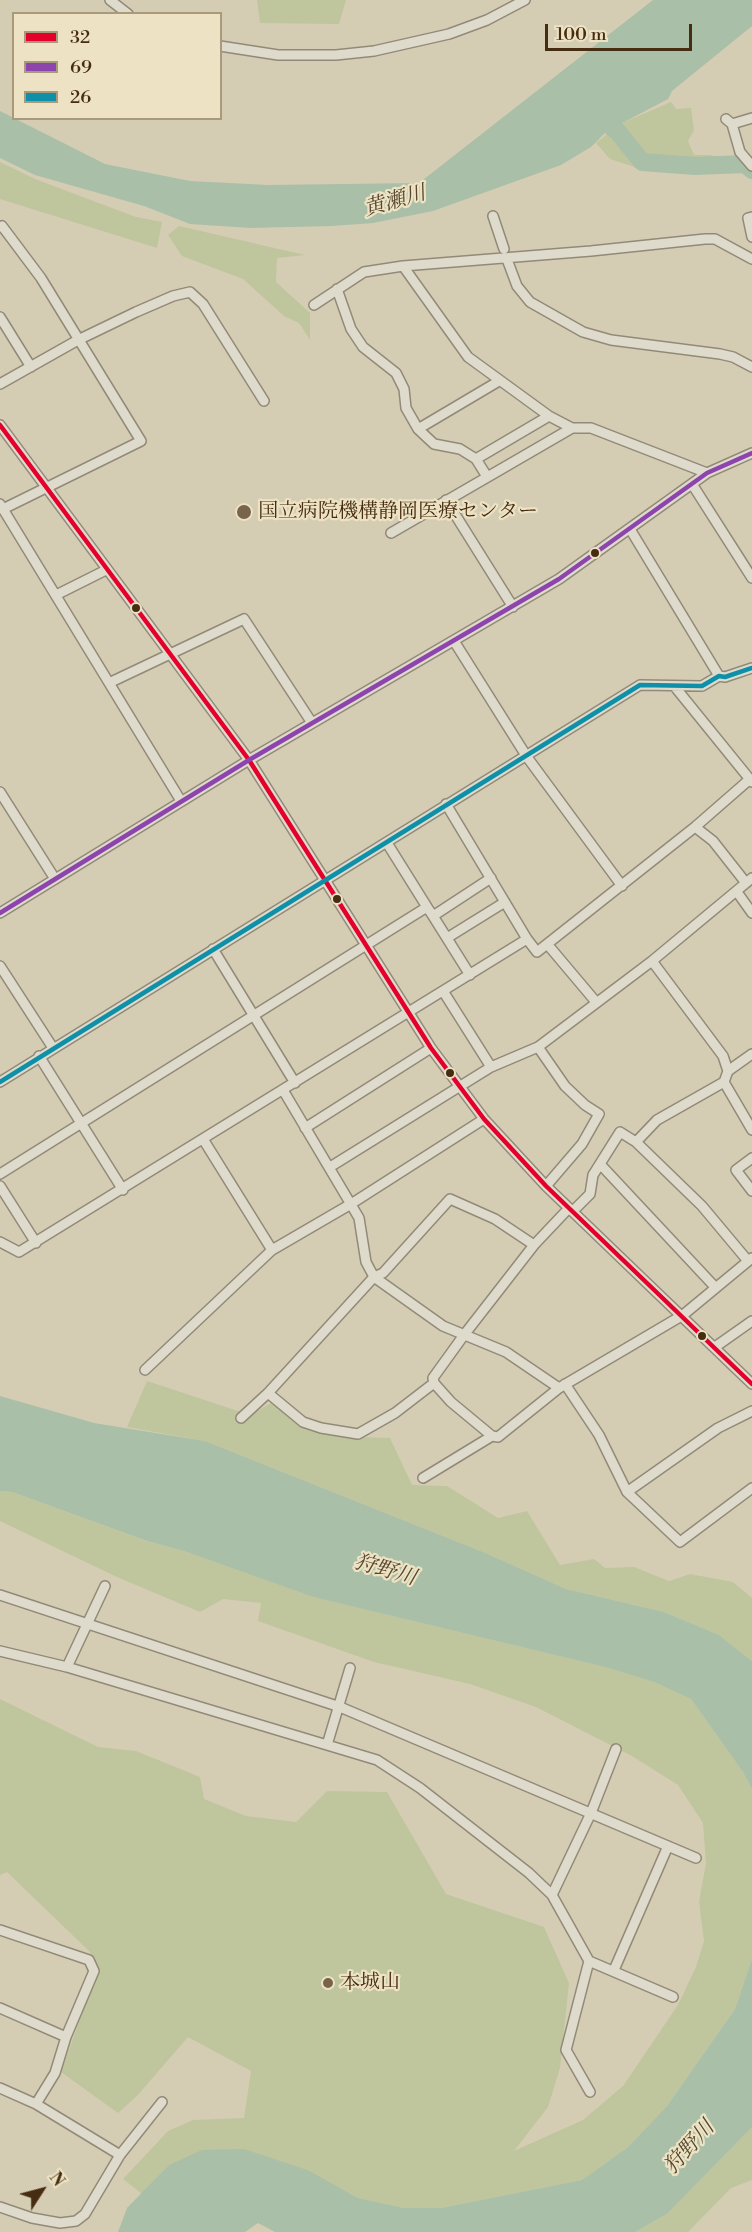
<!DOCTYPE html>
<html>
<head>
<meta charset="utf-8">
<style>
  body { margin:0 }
  #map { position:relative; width:752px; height:2232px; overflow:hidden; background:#d5cdb3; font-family:"Libre Bodoni",serif }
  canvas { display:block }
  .legend { position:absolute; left:12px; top:12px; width:210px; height:108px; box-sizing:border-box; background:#ede3c4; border:2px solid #aa9a7c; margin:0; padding:8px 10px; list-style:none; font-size:18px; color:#462c11 }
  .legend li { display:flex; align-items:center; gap:12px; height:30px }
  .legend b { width:30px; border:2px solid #aa9a7c }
  .north { position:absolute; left:12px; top:2160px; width:60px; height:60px; -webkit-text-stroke:4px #ede3c4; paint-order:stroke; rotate:54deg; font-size:16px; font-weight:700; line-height:24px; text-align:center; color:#462c11 }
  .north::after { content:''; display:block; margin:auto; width:21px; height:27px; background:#462c11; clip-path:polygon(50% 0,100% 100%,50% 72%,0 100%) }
  .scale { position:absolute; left:545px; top:24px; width:147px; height:27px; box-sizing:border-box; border:3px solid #462c11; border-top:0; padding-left:8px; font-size:18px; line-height:21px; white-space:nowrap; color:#462c11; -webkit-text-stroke:4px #ede3c4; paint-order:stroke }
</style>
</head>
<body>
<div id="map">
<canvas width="752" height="2232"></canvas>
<ul class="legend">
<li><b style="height:8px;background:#e4002b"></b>32</li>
<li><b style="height:8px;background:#8e44ad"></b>69</li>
<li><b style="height:8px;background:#0e90a8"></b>26</li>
</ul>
<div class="north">N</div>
<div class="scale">100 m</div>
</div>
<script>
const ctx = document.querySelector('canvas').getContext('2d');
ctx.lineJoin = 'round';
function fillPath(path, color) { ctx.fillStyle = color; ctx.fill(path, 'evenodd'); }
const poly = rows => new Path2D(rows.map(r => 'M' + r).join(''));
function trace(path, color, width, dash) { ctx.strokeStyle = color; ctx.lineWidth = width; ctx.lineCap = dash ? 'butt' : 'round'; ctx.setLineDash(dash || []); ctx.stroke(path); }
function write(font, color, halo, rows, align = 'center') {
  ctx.font = font + ' "Libre Bodoni","Noto Serif JP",serif'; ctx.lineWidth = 4.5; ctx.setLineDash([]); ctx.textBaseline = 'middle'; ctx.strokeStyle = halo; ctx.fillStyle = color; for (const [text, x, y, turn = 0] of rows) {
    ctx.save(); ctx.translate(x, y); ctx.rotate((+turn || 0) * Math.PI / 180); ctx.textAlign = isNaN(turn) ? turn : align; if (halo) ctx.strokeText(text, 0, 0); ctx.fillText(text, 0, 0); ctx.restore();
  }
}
fillPath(poly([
  [257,0,346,0,339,24,260,23],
  [671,102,676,109,691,108,694,130,688,141,694,155,710,155,729,161,737,165,739,172,641,169,610,159,596,143,620,124],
  [0,162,35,179,136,217,162,222,157,248,0,199],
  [179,226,305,255,277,258,276,282,310,313,310,340,299,323,284,316,243,279,182,256,168,235],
  [147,1381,250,1415,273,1402,296,1423,309,1430,357,1437,390,1438,412,1485,447,1486,498,1518,527,1511,560,1565,594,1559,605,1568,634,1567,669,1581,690,1574,733,1582,752,1598,752,1661,719,1635,664,1612,566,1589,483,1552,205,1441,127,1427],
  [0,1491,12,1492,146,1541,184,1551,313,1597,605,1667,654,1682,691,1699,743,1772,752,1789,752,1959,735,2009,667,2106,628,2147,582,2180,441,2208,404,2208,358,2198,310,2171,169,2165,142,2194,123,2179,168,2131,193,2120,244,2118,251,2071,188,2037,137,2096,118,2113,61,2072,97,1972,90,1952,7,1872,0,1875,0,1699,98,1747,136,1751,200,1777,204,1799,246,1816,296,1822,327,1791,387,1792,446,1894,544,1927,569,1983,560,2068,548,2107,514,2151,583,2120,623,2086,678,2005,696,1967,704,1941,699,1902,706,1863,703,1823,678,1785,632,1756,536,1707,470,1684,374,1662,258,1621,261,1603,223,1599,200,1612,117,1577,0,1521],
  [752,2127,752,2180,731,2188,688,2232,635,2232,667,2214]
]), '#bfc59d');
fillPath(poly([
  [653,0,752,0,752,26,672,91,668,99,607,131,591,147,561,165,433,211,373,223,332,226,250,228,190,224,144,206,35,175,0,158,0,111,105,164,190,181,268,185,419,183],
  [0,1396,94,1423,205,1441,483,1552,566,1589,664,1612,719,1635,752,1661,752,1789,743,1772,691,1699,654,1682,605,1667,313,1597,184,1551,147,1541,12,1492,0,1491],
  [752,1959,752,2127,667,2214,635,2232,275,2232,258,2223,245,2232,118,2232,127,2208,169,2165,202,2150,244,2149,310,2171,358,2198,404,2208,441,2208,582,2180,628,2147,667,2106,735,2009]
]), '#a9bfa7');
trace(poly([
  [596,114,618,132,642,162,695,166,745,164,752,170]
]), '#a9bfa7', 18);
const minor = poly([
  [110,0,128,14],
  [220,46,278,55,336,55,374,51,449,34,487,20,525,0],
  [726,119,732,124,752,118],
  [732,124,740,152,752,166],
  [493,216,504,249],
  [752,217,748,218,752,237],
  [0,227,2,226,41,278,141,441,3,509],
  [508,262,517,286,530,302,583,332,611,340,720,354,733,357,752,367],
  [403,266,468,357,549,416,572,428,591,428,707,473],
  [337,289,351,329,363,347,396,373,404,389,406,408,418,429,499,381],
  [314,305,364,272,403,266,591,251,705,239,715,239,752,259],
  [0,317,31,367],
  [0,384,78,340,136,312,173,296,190,292,203,304,264,401],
  [0,425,249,760,431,1048,484,1119,546,1186,752,1384],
  [418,429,434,444,460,449,476,459,486,475],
  [476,459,549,416],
  [692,484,752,578],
  [446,500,513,607],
  [0,504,181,801],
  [630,529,719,676],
  [391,533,572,428],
  [56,595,106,570],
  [454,641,527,757,622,886],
  [111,682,244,619,312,723],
  [675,687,752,782],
  [0,792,55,879],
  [446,804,527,939],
  [695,827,713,841,746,883],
  [737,892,752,913],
  [427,907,433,916,491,878],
  [0,913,249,760,559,579,707,473,752,453],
  [433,916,470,975],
  [447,938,505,902],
  [548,945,596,1002],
  [213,949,295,1083],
  [652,961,723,1056,728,1071,724,1082,752,1130],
  [0,966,53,1048],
  [443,991,491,1067],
  [538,1047,565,1086,585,1105,599,1114,582,1144,546,1186],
  [39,1056,123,1190],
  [728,1071,752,1054],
  [0,1082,640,685,702,686,719,676,725,677,752,668],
  [305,1128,431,1048],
  [203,1139,272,1250],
  [636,1142,702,1206,748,1261],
  [752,1158,736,1170,752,1191],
  [600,1164,715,1287],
  [330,1167,491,1067,538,1047,652,961,752,878],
  [0,1174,427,907,387,843],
  [0,1186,36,1243],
  [573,1211,590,1194,593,1175,620,1132,636,1142,657,1120,724,1082],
  [0,1242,19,1252,527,939,537,952,695,827,750,779],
  [534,1245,495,1219,450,1199,383,1273,374,1277,443,1326,506,1352,559,1388],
  [715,1347,752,1321],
  [145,1370,272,1250,351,1204,484,1119],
  [434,1383,451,1402,492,1436],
  [565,1384,599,1435,627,1492,680,1542,752,1488],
  [268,1393,303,1422,321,1428,358,1434,395,1413,434,1383,433,1378,464,1335,534,1245,569,1208],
  [241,1418,268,1393,374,1277,366,1262,359,1218,283,1090],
  [423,1478,492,1436,498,1437,559,1388,683,1315,752,1258],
  [627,1492,718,1428,752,1411],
  [0,1595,340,1707,696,1858],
  [0,1651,67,1667,377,1760,420,1788,529,1873,552,1895,589,1961,673,1997],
  [67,1667,105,1586],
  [327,1745,350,1668],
  [552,1895,591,1813,616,1749],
  [0,1930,89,1960,94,1971,66,2037,55,2073,36,2104],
  [589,1961,566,2050,590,2092],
  [614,1970,668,1846],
  [0,2008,66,2037],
  [0,2088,36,2104,120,2155],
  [0,2207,32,2218,60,2223,76,2221,85,2214,120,2155,162,2102]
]);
trace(minor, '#928a78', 12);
trace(minor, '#dedacc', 9);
trace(poly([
  [0,425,249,760,431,1048,484,1119,546,1186,752,1384]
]), '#e4002b', 4.5);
trace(poly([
  [0,913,249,760,559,579,707,473,752,453]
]), '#8e44ad', 4.5);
trace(poly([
  [0,1082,640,685,702,686,719,676,725,677,752,668]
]), '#0e90a8', 4.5);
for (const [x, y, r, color] of [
  [244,512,8,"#78644a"],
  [595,553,5,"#462c11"],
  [136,608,5,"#462c11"],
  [337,899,5,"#462c11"],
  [450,1073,5,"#462c11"],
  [702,1336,5,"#462c11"],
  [328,1983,6,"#78644a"]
]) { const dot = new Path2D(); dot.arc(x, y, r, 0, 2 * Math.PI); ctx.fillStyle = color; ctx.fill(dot); trace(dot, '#ede3c4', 2); }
write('20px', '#462c11', '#ede3c4', [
  ["国立病院機構静岡医療センター",258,512],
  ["本城山",340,1983]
], 'left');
write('italic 21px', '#56482e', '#ede3c4', [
  ["黄瀬川",395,202,-16],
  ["狩野川",385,1571,16],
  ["狩野川",690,2148,-48]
]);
</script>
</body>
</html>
